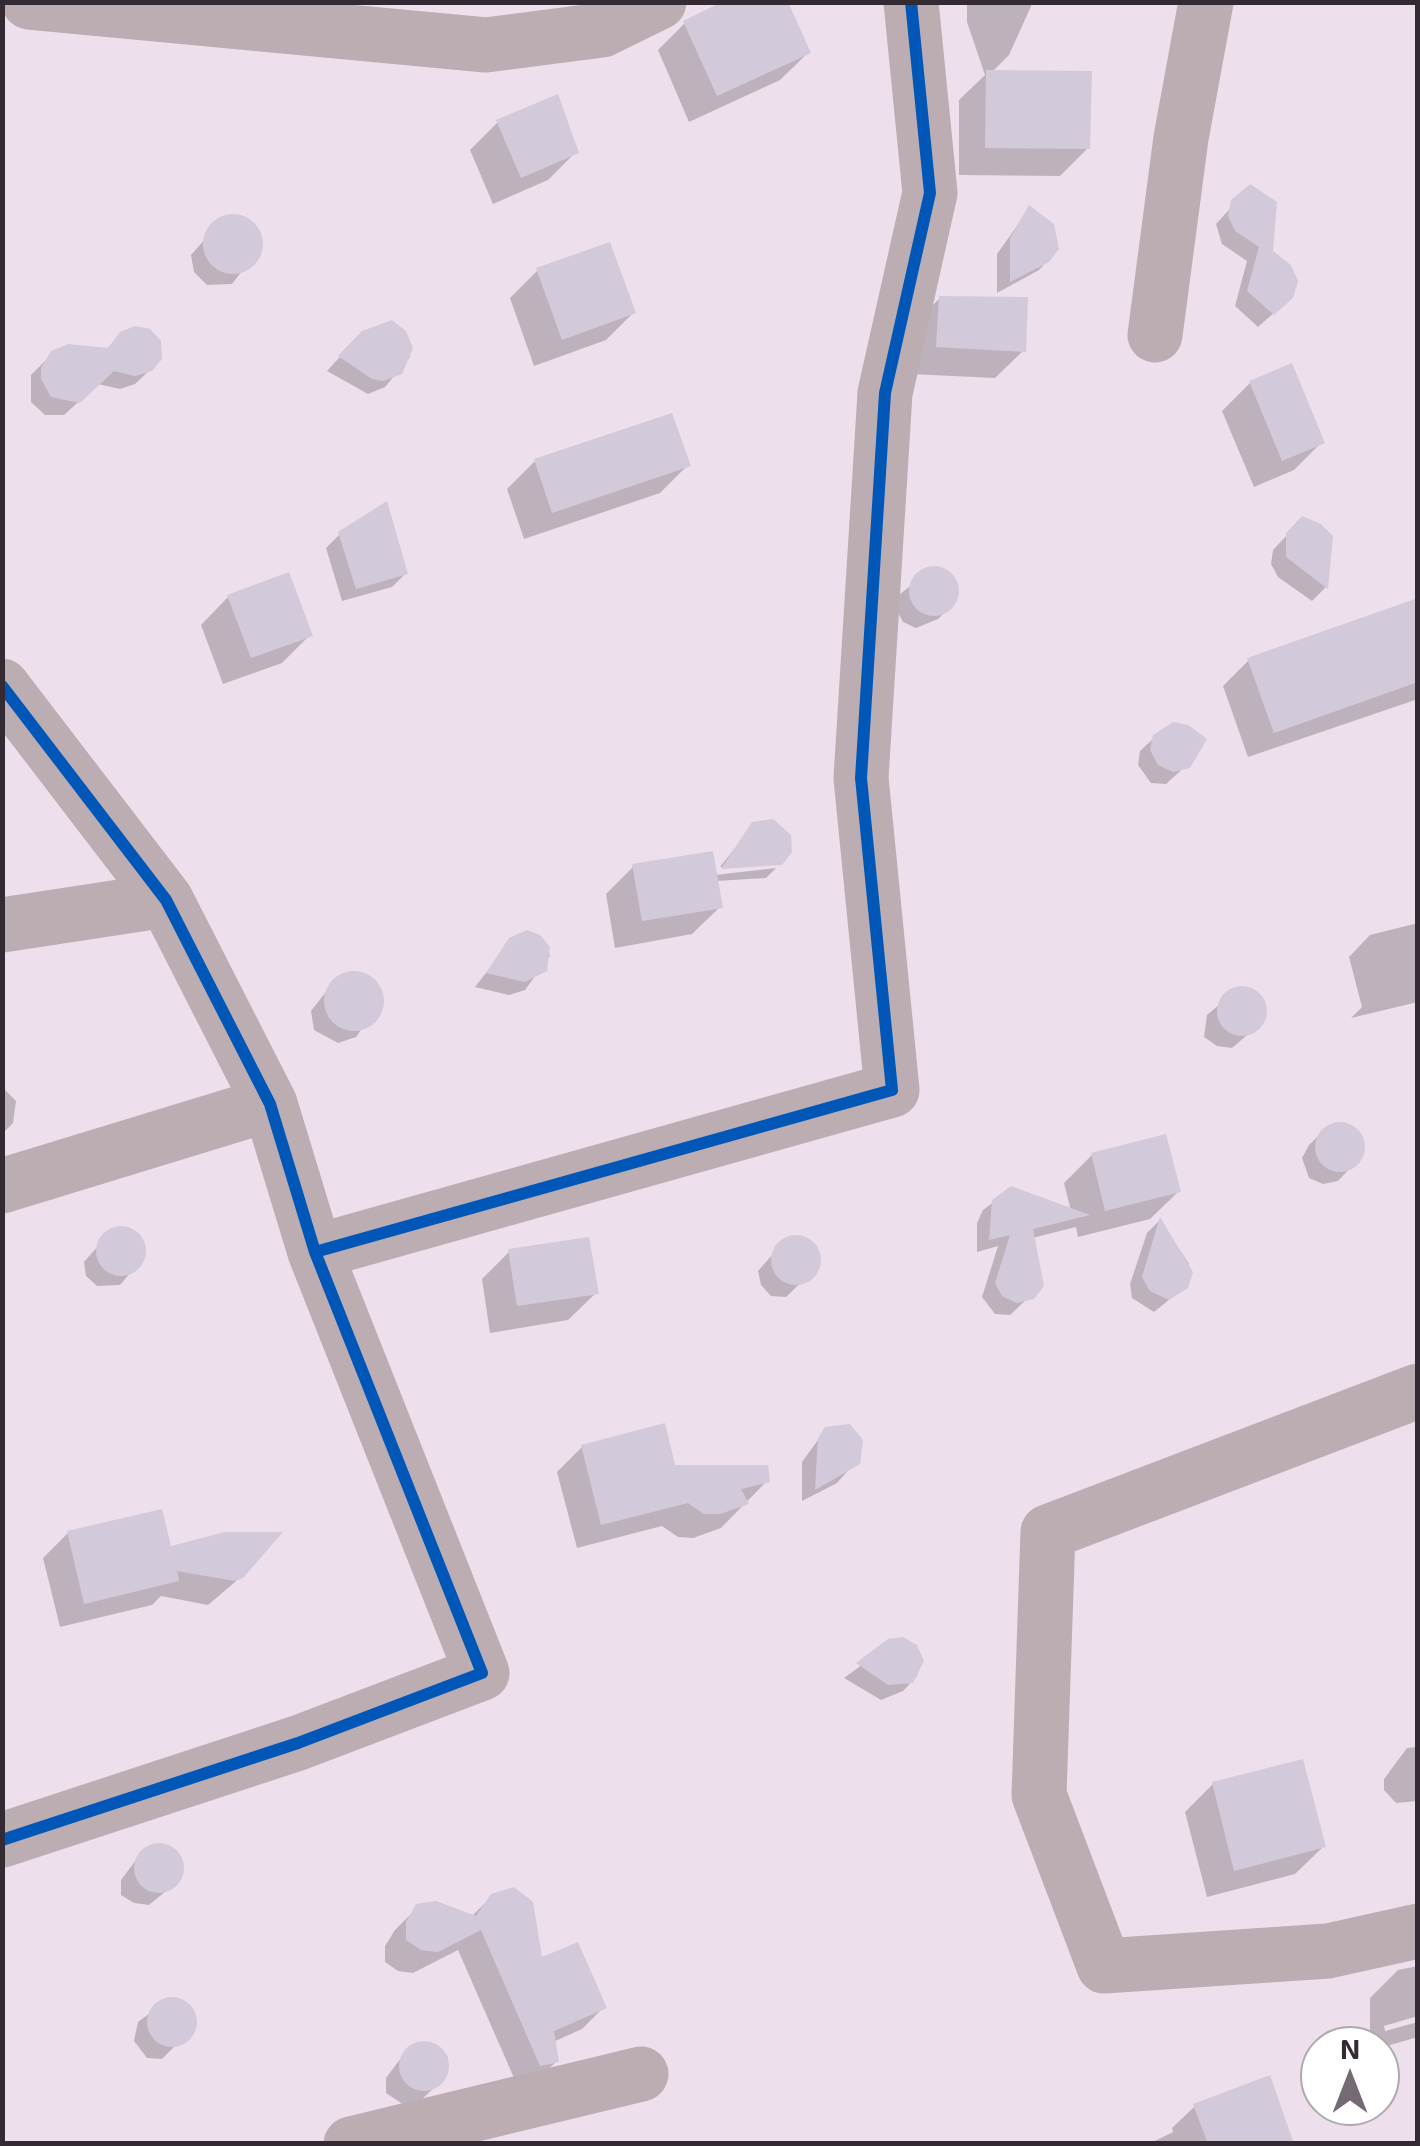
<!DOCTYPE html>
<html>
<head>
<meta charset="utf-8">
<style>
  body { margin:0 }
  #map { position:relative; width:1420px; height:2146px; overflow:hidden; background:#eddfec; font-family:"Exo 2",sans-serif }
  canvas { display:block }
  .frame { position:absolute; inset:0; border:5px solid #342a34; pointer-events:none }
  .north { position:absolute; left:1300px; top:2026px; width:100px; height:100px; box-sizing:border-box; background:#fff; border:2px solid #aeaaae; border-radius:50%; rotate:0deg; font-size:28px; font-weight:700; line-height:40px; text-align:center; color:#342a34 }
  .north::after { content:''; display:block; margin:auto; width:35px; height:45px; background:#756974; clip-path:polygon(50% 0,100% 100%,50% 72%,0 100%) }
</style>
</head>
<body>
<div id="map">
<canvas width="1420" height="2146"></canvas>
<div class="frame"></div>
<div class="north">N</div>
</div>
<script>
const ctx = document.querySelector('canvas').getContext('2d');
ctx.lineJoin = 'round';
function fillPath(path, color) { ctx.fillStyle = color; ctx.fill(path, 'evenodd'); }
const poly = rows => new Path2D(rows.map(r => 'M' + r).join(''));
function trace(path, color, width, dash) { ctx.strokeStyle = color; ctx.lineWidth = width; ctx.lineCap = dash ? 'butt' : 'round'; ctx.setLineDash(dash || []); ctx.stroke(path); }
fillPath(poly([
  [967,2,1033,2,1009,55,992,72,1088,148,1060,176,959,175,959,100,985,75,967,22],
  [686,22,808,53,780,80,689,122,658,50],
  [498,122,576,152,548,180,493,204,470,150],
  [1237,201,1271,252,1276,311,1258,327,1235,306,1247,261,1222,244,1216,224],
  [1029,209,1053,255,1039,270,997,293,997,254],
  [223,219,247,221,258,233,259,249,232,284,207,285,194,272,191,255],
  [538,270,633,313,606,340,534,366,510,298],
  [940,298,1023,351,995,378,910,374,912,326],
  [121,334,150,370,135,384,120,389,98,384,64,415,45,415,31,402,31,375,46,360,106,350],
  [408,340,410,357,385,387,368,394,327,371,348,348],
  [1250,383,1322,442,1294,470,1254,487,1222,411],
  [535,461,688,465,660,493,524,539,507,489],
  [1289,533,1332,544,1325,588,1312,601,1278,577,1271,564,1273,550],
  [340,534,406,573,392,587,342,601,326,548],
  [931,569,950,576,956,590,952,605,938,619,916,628,903,622,896,609,899,595],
  [228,597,310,635,282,663,223,684,201,625],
  [1418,601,1418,699,1248,757,1223,686,1249,660],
  [1155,737,1187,765,1166,784,1151,783,1138,765,1140,751],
  [772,822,784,829,789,851,779,863,720,867,754,824],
  [633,867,715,875,776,868,766,878,716,881,720,907,692,934,615,948,606,894],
  [1418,923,1418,1002,1351,1018,1362,1007,1349,957,1370,935],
  [544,942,550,956,525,990,509,995,475,987,503,951],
  [351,973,367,978,383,998,356,1037,338,1043,314,1030,311,1011,336,979],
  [1239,988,1253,990,1264,1010,1260,1024,1232,1048,1217,1046,1204,1037,1207,1015],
  [2,1087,16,1101,13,1123,2,1134],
  [1345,1124,1357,1131,1364,1149,1352,1166,1338,1181,1323,1184,1309,1178,1302,1158,1309,1145,1323,1131],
  [1092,1155,1178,1192,1150,1219,1078,1237,1076,1227,1032,1238,1027,1299,1010,1315,995,1314,982,1297,998,1246,977,1252,977,1223,983,1210,1011,1189,1071,1211,1064,1183],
  [1160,1220,1189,1264,1186,1286,1154,1312,1132,1298,1130,1284,1147,1233],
  [126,1228,138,1235,143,1258,120,1285,97,1286,86,1276,84,1262,112,1230],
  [801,1237,813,1244,818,1266,786,1297,771,1296,761,1285,758,1271,786,1239],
  [509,1252,596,1293,568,1320,490,1333,482,1279],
  [826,1429,856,1434,861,1456,837,1483,802,1501,802,1462],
  [582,1447,673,1468,767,1481,721,1528,693,1538,678,1537,662,1526,577,1548,557,1472],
  [68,1533,169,1549,241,1577,208,1605,161,1596,152,1605,60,1627,43,1558],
  [896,1640,921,1661,917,1676,903,1691,881,1700,844,1678],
  [1418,1747,1418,1801,1396,1803,1384,1790,1384,1779,1407,1748],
  [1213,1784,1323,1847,1295,1874,1207,1897,1185,1812],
  [163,1845,179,1859,177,1882,149,1905,134,1903,121,1895,121,1880,145,1848],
  [492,1896,540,1961,604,2007,582,2029,553,2042,557,2061,534,2083,518,2087,458,1950,413,1973,398,1971,385,1962,385,1946,395,1930,418,1907,471,1917],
  [1418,1966,1418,2016,1384,2026,1385,2031,1418,2022,1418,2037,1380,2048,1370,2046,1370,1998,1398,1970],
  [169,1999,183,2002,193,2013,193,2028,162,2059,147,2058,134,2041,138,2022],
  [428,2044,448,2056,442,2080,416,2105,407,2107,386,2093,386,2078,410,2046],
  [1195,2106,1290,2144,1149,2144,1173,2132,1172,2128]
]), '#0003');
fillPath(poly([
  [722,2,788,2,811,53,717,96,683,21],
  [986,70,1092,71,1090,149,985,148],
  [558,94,579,153,521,178,496,120],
  [1250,184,1277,202,1273,251,1291,265,1298,281,1293,298,1274,315,1247,291,1259,247,1235,231,1228,216,1231,200],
  [1029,205,1054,224,1059,249,1049,262,1010,282,1010,238],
  '203 244a30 30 0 1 1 60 0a30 30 0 1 1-60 0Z',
  [610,242,636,313,562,340,536,268],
  [939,296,1028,297,1026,352,936,347],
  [392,320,406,331,413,348,402,374,383,381,372,379,338,356,362,331],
  [135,326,150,329,161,341,162,359,152,371,135,376,114,371,80,403,51,397,41,379,41,368,51,351,68,344,108,348,120,332],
  [1292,363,1325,443,1282,461,1249,381],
  [672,413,691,466,552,513,534,459],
  [387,501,408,574,356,589,338,532],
  [1302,516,1321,524,1333,536,1328,589,1286,557,1286,533],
  '909 591a25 25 0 1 1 50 0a25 25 0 1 1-50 0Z',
  [289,572,313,636,251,658,227,595],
  [1418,598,1418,682,1274,733,1247,658],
  [1173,722,1188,725,1207,739,1190,768,1173,772,1158,765,1150,750,1153,735],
  [773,819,791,835,792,852,782,865,721,869,752,822],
  [713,851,723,908,642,921,632,864],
  [527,930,540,935,550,947,547,971,525,982,486,973,509,938],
  '324 1001a30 30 0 1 1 60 0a30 30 0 1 1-60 0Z',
  '1217 1011a25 25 0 1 1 50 0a25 25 0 1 1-50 0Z',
  '1315 1147a25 25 0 1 1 50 0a25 25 0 1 1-50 0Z',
  [1166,1134,1181,1192,1105,1211,1091,1153],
  [1011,1186,1090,1215,1033,1229,1044,1286,1034,1299,1017,1303,1002,1296,995,1283,1010,1235,989,1240,992,1200],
  [1160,1217,1193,1272,1188,1288,1169,1300,1150,1291,1142,1277],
  '96 1251a25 25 0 1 1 50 0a25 25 0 1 1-50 0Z',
  '771 1260a25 25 0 1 1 50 0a25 25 0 1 1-50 0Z',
  [589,1237,599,1294,517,1306,508,1249],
  [665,1423,675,1465,768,1465,770,1482,741,1489,749,1504,720,1514,704,1514,688,1503,601,1525,581,1445],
  [850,1424,863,1440,860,1464,815,1490,818,1438,825,1427],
  [162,1509,171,1546,225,1532,283,1532,243,1578,235,1581,177,1571,179,1581,84,1604,67,1531],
  [903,1637,917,1645,924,1661,913,1683,888,1685,856,1663,888,1639],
  [1303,1759,1326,1847,1234,1871,1212,1782],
  '134 1868a25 25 0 1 1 50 0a25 25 0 1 1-50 0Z',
  [514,1887,533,1902,542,1957,578,1942,607,2008,554,2031,559,2062,540,2066,481,1930,438,1952,421,1950,406,1940,406,1922,416,1904,436,1901,476,1916,491,1894],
  '147 2022a25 25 0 1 1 50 0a25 25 0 1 1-50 0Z',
  '399 2066a25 25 0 1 1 50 0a25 25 0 1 1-50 0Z',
  [1270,2075,1294,2144,1208,2144,1193,2104]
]), '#d2c9db');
trace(poly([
  [29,2,486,45,602,30,659,2],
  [1155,335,1181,138,1206,2],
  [2,686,166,900,270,1104,315,1252,482,1673,298,1743,2,1840],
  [2,925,166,900],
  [2,1186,270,1104],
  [315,1252,892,1090,861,778,885,393,930,193,911,2],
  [1418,1391,1048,1532,1039,1795,1104,1966,1328,1951,1418,1931],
  [351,2144,641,2074]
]), '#bbadb2', 55);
trace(poly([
  [2,686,166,900,270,1104,315,1252,482,1673,298,1743,2,1840],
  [315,1252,892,1090,861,778,885,393,930,193,911,2]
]), '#0057b8', 12);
</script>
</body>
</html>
